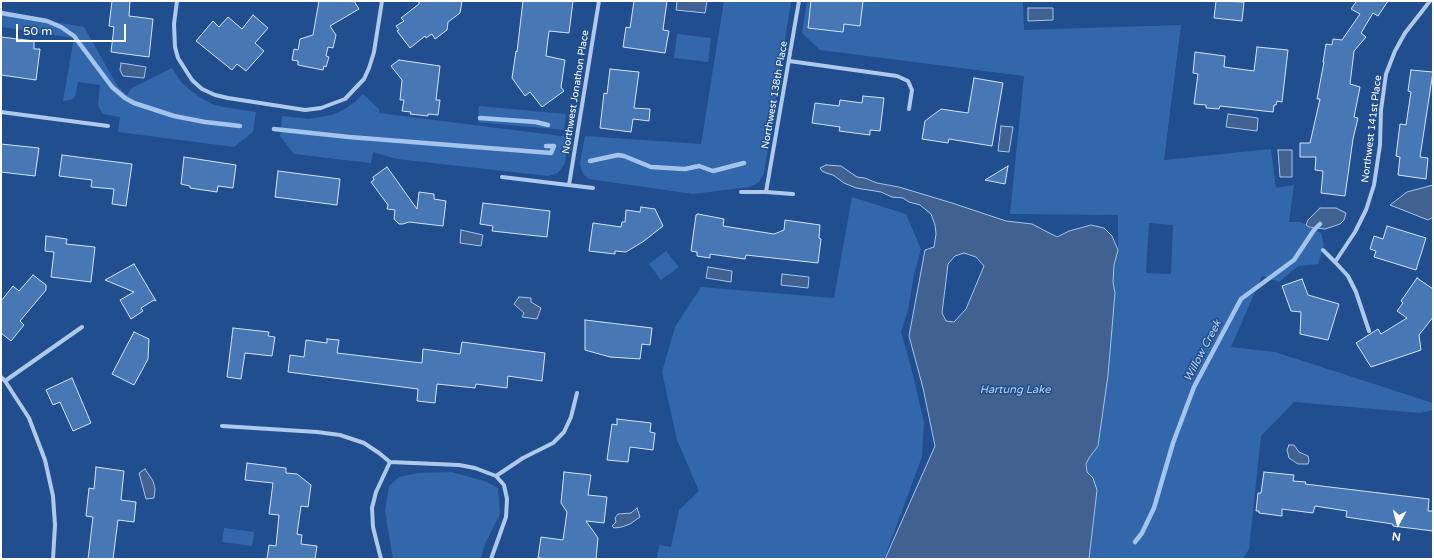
<!DOCTYPE html>
<html>
<head>
<meta charset="utf-8">
<style>
  body { margin:0 }
  #map { position:relative; width:1434px; height:560px; overflow:hidden; background:#204e8f; font-family:"Varela Round",sans-serif }
  canvas { display:block }
  .frame { position:absolute; inset:0; border:2px solid #fff; pointer-events:none }
  .north { position:absolute; left:1378px; top:504px; width:40px; height:40px; -webkit-text-stroke:3px #204e8f; paint-order:stroke; rotate:187deg; font-size:11px; font-weight:700; line-height:16px; text-align:center; color:#fff }
  .north::after { content:''; display:block; margin:auto; width:14px; height:18px; background:#fff; clip-path:polygon(50% 0,100% 100%,50% 72%,0 100%) }
  .scale { position:absolute; left:16px; top:24px; width:110px; height:18px; box-sizing:border-box; border:2px solid #fff; border-top:0; padding-left:5px; font-size:12px; line-height:14px; white-space:nowrap; color:#fff; -webkit-text-stroke:3px #204e8f; paint-order:stroke }
</style>
</head>
<body>
<div id="map">
<canvas width="1434" height="560"></canvas>
<div class="frame"></div>
<div class="north">N</div>
<div class="scale">50 m</div>
</div>
<script>
const ctx = document.querySelector('canvas').getContext('2d');
ctx.lineJoin = 'round';
function fillPath(path, color) { ctx.fillStyle = color; ctx.fill(path, 'evenodd'); }
const poly = rows => new Path2D(rows.map(r => 'M' + r).join(''));
function trace(path, color, width, dash) { ctx.strokeStyle = color; ctx.lineWidth = width; ctx.lineCap = dash ? 'butt' : 'round'; ctx.setLineDash(dash || []); ctx.stroke(path); }
function write(font, color, halo, rows, align = 'center') {
  ctx.font = font + ' "Varela Round",sans-serif'; ctx.lineWidth = 3; ctx.setLineDash([]); ctx.textBaseline = 'middle'; ctx.strokeStyle = halo; ctx.fillStyle = color; for (const [text, x, y, turn = 0] of rows) {
    ctx.save(); ctx.translate(x, y); ctx.rotate((+turn || 0) * Math.PI / 180); ctx.textAlign = isNaN(turn) ? turn : align; if (halo) ctx.strokeText(text, 0, 0); ctx.fillText(text, 0, 0); ctx.restore();
  }
}
fillPath(poly([
  [724,1,791,2,764,173,759,182,754,185,749,187,693,194,589,179,584,175,581,169,580,163,585,136,701,144],
  [807,1,1023,1,1024,30,1181,25,1164,160,1271,149,1276,188,1294,185,1289,222,1301,222,1321,233,1324,245,1318,264,1298,266,1279,282,1262,276,1231,347,1275,352,1433,403,1433,410,1420,413,1294,402,1261,436,1249,549,1243,559,1089,559,1097,490,1093,478,1087,472,1086,464,1089,458,1098,446,1115,294,1113,282,1114,265,1118,250,1118,215,1010,214,1024,76,820,50,802,33],
  [1149,223,1173,225,1171,274,1146,273],
  [1,13,84,27,118,87,127,95,132,88,172,68,182,83,190,90,201,98,212,104,223,107,256,112,253,132,234,147,118,132,120,117,103,114,99,108,98,105,100,85,78,82,76,93,74,98,70,100,63,101,74,38,1,27],
  [677,34,711,38,708,62,674,58],
  [363,94,379,109,379,113,569,137,565,163,558,173,548,176,397,159,373,152,371,163,294,154,280,136,282,116,309,119,332,115,343,110,355,102],
  [479,106,566,114,564,130,478,122],
  [852,197,906,214,921,249,914,275,908,310,901,332,911,367,924,422,922,457,884,559,657,559,659,545,671,547,679,510,699,491,677,440,662,372,675,327,701,287,834,298],
  [666,251,679,267,661,280,649,264],
  [452,472,487,482,498,488,500,514,485,544,481,559,393,559,385,511,389,486,399,477,418,473],
  [224,528,254,532,252,546,222,542]
]), '#3367ac');
const water = poly([
  [677,1,707,1,705,13,676,10,677,1],
  [1028,8,1053,8,1053,20,1028,21,1028,8],
  [121,63,146,67,144,78,123,76,120,70,121,63],
  [1228,114,1258,118,1257,131,1226,127,1228,114],
  [1001,126,1013,127,1009,152,998,151,1001,126],
  [1278,150,1292,150,1292,177,1280,177,1278,150],
  [826,165,841,166,857,177,865,178,877,183,899,187,952,203,1006,221,1032,224,1057,237,1069,231,1091,225,1104,228,1112,236,1118,250,1114,265,1113,282,1115,293,1108,375,1098,446,1089,458,1086,464,1087,472,1093,478,1097,490,1089,559,885,559,935,446,923,388,909,336,925,250,934,247,936,234,935,225,931,214,920,205,909,202,903,198,892,197,881,192,856,188,844,183,833,175,826,173,822,171,820,168,826,165],
  [964,253,976,257,984,266,966,309,954,322,946,321,942,313,948,264,955,256,964,253],
  [1433,185,1433,217,1428,220,1390,205,1407,192,1433,185],
  [1320,208,1336,208,1346,213,1344,220,1340,224,1325,229,1309,227,1306,225,1308,220,1320,208],
  [461,230,483,235,481,246,460,243,461,230],
  [708,267,732,271,731,282,706,278,708,267],
  [782,274,809,277,808,288,781,285,782,274],
  [519,297,531,298,531,302,541,308,537,319,522,317,524,313,514,304,519,297],
  [1289,445,1294,445,1299,452,1308,456,1309,461,1308,464,1298,464,1289,458,1287,450,1289,445],
  [145,469,153,481,155,489,154,498,146,499,139,473,145,469],
  [637,508,640,517,630,524,622,527,614,528,612,526,616,522,615,518,618,514,631,513,637,508]
]);
fillPath(water, '#416190');
trace(water, '#a2c4ee', 1);
trace(poly([
  [1,13,47,21,61,27,74,36,112,87,125,98,134,103,174,116,205,122,240,126],
  [480,118,536,122,548,125],
  [274,129,349,137,551,153,554,146,546,146],
  [590,161,618,155,624,156,651,167,685,169,699,166,713,171,744,163],
  [1135,542,1142,533,1154,508,1173,443,1194,387,1241,299,1294,260,1314,230,1320,224]
]), '#a2c4ee', 4.5);
const building = poly([
  [112,1,130,1,129,16,153,19,149,57,111,52,114,27,109,26,112,1],
  [319,1,354,1,359,9,330,26,336,35,333,48,328,47,326,56,329,57,326,67,324,66,323,70,298,65,298,61,292,60,294,49,298,50,300,39,313,35,319,1],
  [419,1,462,1,460,13,448,22,447,30,435,39,432,34,426,38,425,36,410,48,397,31,399,30,396,26,404,21,401,18,419,4,419,1],
  [523,1,573,1,569,33,549,31,546,56,565,60,561,87,564,91,542,107,530,92,525,96,512,78,516,51,517,52,523,1],
  [634,1,667,1,663,30,669,31,665,53,623,47,626,27,630,28,634,1],
  [811,1,863,1,860,26,844,24,843,32,808,28,811,1],
  [1216,1,1244,2,1242,21,1214,18,1216,1],
  [1355,1,1388,1,1378,16,1373,13,1361,33,1366,37,1354,51,1350,84,1360,87,1354,117,1358,118,1353,139,1345,196,1321,193,1323,171,1315,170,1316,157,1300,157,1300,143,1310,143,1320,99,1317,99,1324,62,1323,62,1326,44,1332,45,1333,39,1342,40,1360,14,1351,9,1356,2,1355,1],
  [253,15,268,28,255,43,264,51,246,71,237,64,232,70,196,41,213,21,219,27,228,17,242,29,253,15],
  [1,37,34,41,34,49,40,49,36,80,1,75,1,37],
  [1257,47,1288,50,1282,102,1277,101,1276,105,1274,105,1273,112,1220,106,1219,109,1206,108,1206,105,1194,104,1198,74,1193,73,1195,52,1225,56,1224,67,1254,71,1257,47],
  [399,60,440,66,436,100,440,100,438,115,428,114,428,116,410,114,411,112,402,111,404,100,400,100,402,80,391,66,399,60],
  [610,69,639,72,634,108,650,109,649,121,633,119,631,132,600,128,604,93,607,94,610,69],
  [1411,70,1433,72,1420,157,1428,158,1426,179,1398,175,1400,157,1396,156,1400,124,1406,125,1411,92,1408,91,1411,70],
  [974,78,1003,83,992,146,949,139,948,143,922,139,925,121,941,109,968,113,974,78],
  [863,96,884,98,880,131,870,130,870,135,839,131,840,127,812,123,815,103,839,106,840,100,862,103,863,96],
  [1,144,39,148,35,176,1,172,1,144],
  [62,155,132,164,126,206,112,204,114,189,91,187,92,180,59,176,62,155],
  [184,157,236,165,233,188,218,186,217,192,190,188,190,186,181,184,184,157],
  [1008,166,1005,184,985,180,1008,166],
  [387,167,417,209,419,192,434,194,434,199,446,201,443,226,409,222,403,224,399,224,394,219,395,210,387,209,388,205,371,182,374,180,373,177,387,167],
  [278,171,340,179,337,205,275,197,278,171],
  [483,203,550,211,547,237,492,231,493,226,480,224,483,203],
  [641,207,655,209,663,226,644,241,626,252,615,251,615,254,589,251,593,223,621,227,622,222,625,222,626,210,640,212,641,207],
  [698,214,724,219,723,226,774,234,784,230,785,220,820,225,819,238,821,239,818,263,746,255,745,259,710,254,710,258,697,256,697,252,691,251,696,215,698,214],
  [1387,226,1426,238,1416,270,1374,257,1376,251,1370,249,1374,236,1383,239,1387,226],
  [46,236,67,239,66,244,95,247,91,282,51,277,54,252,45,251,46,236],
  [134,264,156,301,154,300,141,308,143,311,131,319,120,300,134,292,105,280,134,264],
  [33,275,46,285,46,290,20,321,24,325,11,341,1,333,1,301,13,286,19,291,33,275],
  [1417,278,1433,289,1433,317,1419,335,1421,350,1371,367,1356,343,1378,329,1381,334,1407,318,1397,311,1403,303,1401,301,1417,278],
  [1302,279,1308,295,1339,304,1328,340,1300,334,1301,312,1291,311,1282,286,1302,279],
  [585,320,652,328,650,345,642,344,640,359,610,357,585,350,585,320],
  [233,328,269,332,268,336,275,337,272,356,245,353,241,379,227,377,233,328],
  [134,332,149,339,148,359,134,385,112,374,134,332],
  [327,339,339,340,337,353,422,363,423,349,460,354,462,342,545,353,542,381,508,376,507,388,476,384,475,388,437,384,435,403,417,401,418,389,288,372,290,355,304,357,306,340,327,343,327,339],
  [72,378,91,423,73,431,60,402,53,405,46,390,72,378],
  [617,419,651,423,650,432,655,433,653,450,630,447,628,462,607,460,612,424,617,425,617,419],
  [247,463,286,468,286,473,297,474,311,485,308,507,301,506,297,534,302,535,301,544,317,546,315,559,267,559,269,545,276,546,279,515,269,514,273,483,245,480,247,463],
  [96,467,124,471,121,500,136,502,134,522,118,520,113,559,88,559,93,517,86,516,89,488,94,489,96,467],
  [564,472,591,475,588,495,607,497,604,523,586,521,598,538,596,559,550,559,538,558,541,537,563,540,567,512,561,503,564,472],
  [1264,472,1294,475,1293,481,1306,482,1305,484,1429,499,1428,511,1433,511,1433,531,1393,526,1393,524,1346,517,1347,511,1315,506,1313,513,1282,509,1282,516,1259,513,1259,511,1256,511,1258,493,1261,493,1264,472]
]);
fillPath(building, '#4877b6');
trace(building, '#d4e4f9', 1);
trace(poly([
  [177,1,174,24,175,47,178,58,192,80,202,89,215,95,228,98,305,110,321,108,345,99,364,79,369,68,374,52,382,1],
  [789,61,897,76,908,81,912,90,909,109],
  [1,112,108,126],
  [502,177,593,188],
  [569,185,599,1],
  [741,192,766,192],
  [793,194,766,192,799,1],
  [1323,250,1335,262],
  [1369,331,1356,292,1348,276,1335,262,1355,232,1366,210,1374,185,1380,145,1381,110,1386,74,1395,51,1405,33,1430,1],
  [1,377,5,381,29,418,45,460,53,496,55,525,53,559],
  [5,381,82,327],
  [222,426,317,432,340,435,364,443,379,453,390,462,459,465,475,468,496,476],
  [381,559,373,527,372,508,376,492,390,462],
  [491,559,506,517,507,499,504,485,496,476,523,458,553,443,564,432,571,417,577,393]
]), '#afc9ed', 4);
write('10px', '#fff', '#204e8f', [
  ["Northwest Jonathon Place",576,92,-81],
  ["Northwest 138th Place",775,95,-80],
  ["Northwest 141st Place",1372,129,-83]
]);
write('italic 11px', '#bbd3f3', '#204e8f', [
  ["Willow Creek",1203,351,-62],
  ["Hartung Lake",1015,390]
]);
</script>
</body>
</html>
